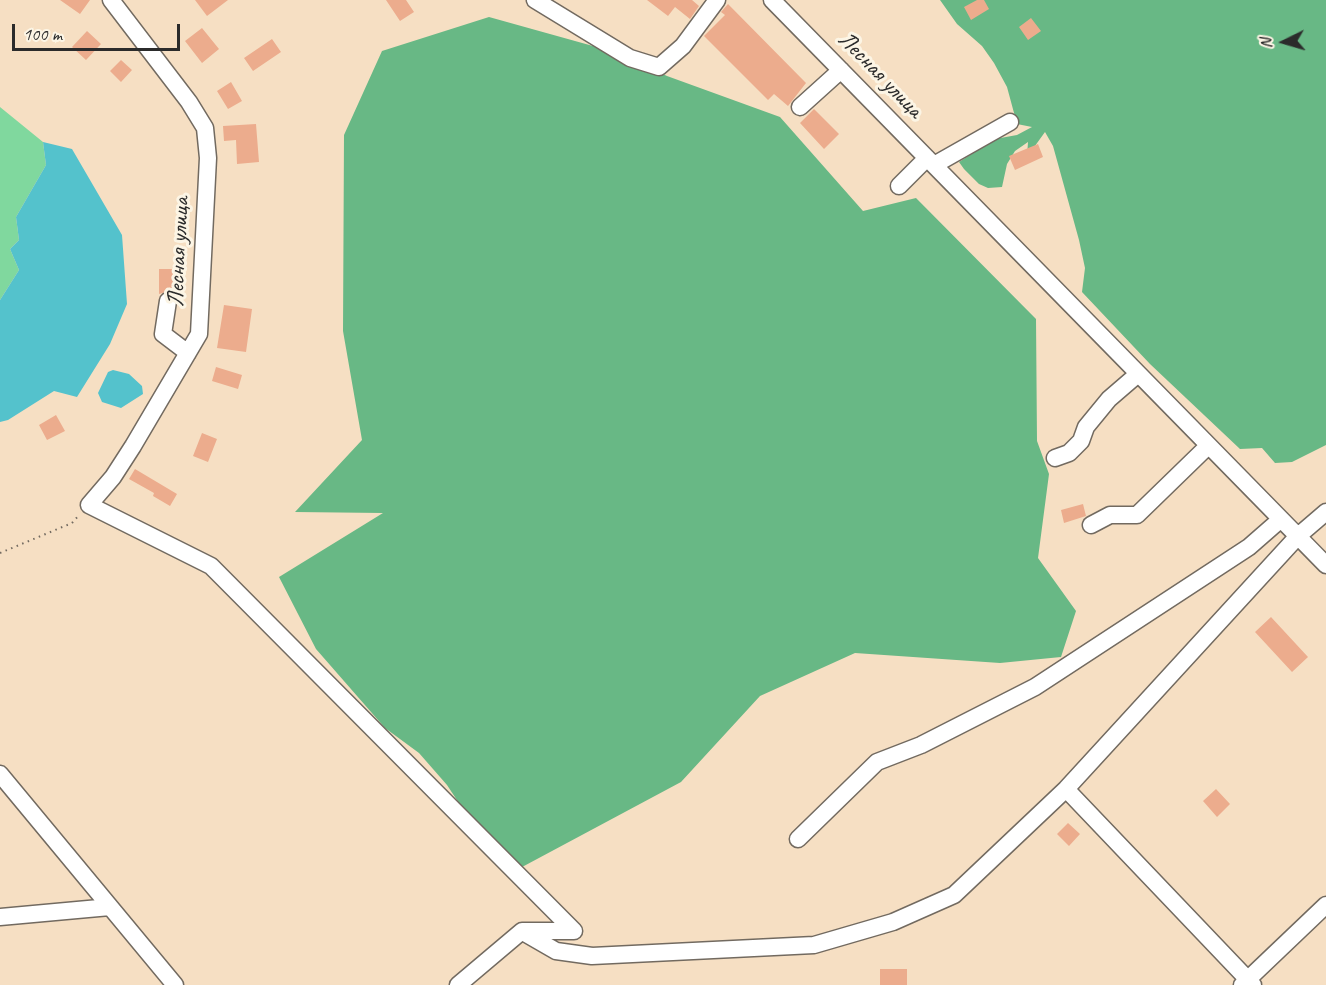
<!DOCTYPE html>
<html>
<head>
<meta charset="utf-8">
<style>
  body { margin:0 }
  #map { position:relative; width:1326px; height:985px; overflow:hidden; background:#f6dfc3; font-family:Caveat,sans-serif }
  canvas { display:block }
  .north { position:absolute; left:1254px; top:12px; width:60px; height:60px; -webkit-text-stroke:4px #fcf5e5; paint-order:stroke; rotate:265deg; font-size:16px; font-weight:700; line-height:24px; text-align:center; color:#2b2b2b }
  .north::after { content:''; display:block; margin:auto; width:21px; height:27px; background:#2b2b2b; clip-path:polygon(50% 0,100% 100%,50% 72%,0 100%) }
  .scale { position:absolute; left:12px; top:24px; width:168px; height:27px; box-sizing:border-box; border:3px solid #2b2b2b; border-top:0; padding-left:8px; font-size:18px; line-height:21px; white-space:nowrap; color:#2b2b2b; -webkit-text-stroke:4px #fcf5e5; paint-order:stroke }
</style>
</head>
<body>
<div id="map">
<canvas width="1326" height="985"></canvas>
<div class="north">N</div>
<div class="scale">100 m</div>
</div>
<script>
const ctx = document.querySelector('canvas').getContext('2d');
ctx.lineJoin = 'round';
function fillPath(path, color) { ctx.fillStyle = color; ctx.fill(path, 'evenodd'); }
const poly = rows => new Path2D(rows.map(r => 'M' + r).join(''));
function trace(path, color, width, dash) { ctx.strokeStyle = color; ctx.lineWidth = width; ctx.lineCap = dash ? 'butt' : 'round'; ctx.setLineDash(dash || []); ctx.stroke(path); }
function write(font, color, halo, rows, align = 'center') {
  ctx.font = font + ' Caveat,sans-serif'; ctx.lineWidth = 6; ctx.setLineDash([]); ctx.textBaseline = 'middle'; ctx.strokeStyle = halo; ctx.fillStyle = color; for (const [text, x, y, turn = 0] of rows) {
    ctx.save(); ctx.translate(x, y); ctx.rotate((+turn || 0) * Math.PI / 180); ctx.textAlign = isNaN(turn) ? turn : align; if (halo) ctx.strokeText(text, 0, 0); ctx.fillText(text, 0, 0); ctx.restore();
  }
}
fillPath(poly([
  [0,107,43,142,46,165,16,217,19,240,10,249,19,270,0,300]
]), '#80d89e');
fillPath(poly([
  [940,0,1326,0,1326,445,1292,462,1275,463,1262,448,1240,449,1150,364,1082,292,1085,268,1079,240,1053,146,1045,132,1027,157,1028,142,1015,151,1007,164,1002,187,988,188,979,184,964,169,959,162,995,139,1017,135,1032,127,1017,124,1007,87,994,63,982,46,957,24],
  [489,17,618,53,667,76,780,117,863,211,916,198,1036,319,1037,441,1049,474,1038,558,1076,611,1061,657,1000,663,855,653,760,696,681,782,509,874,484,841,447,785,419,753,385,728,316,649,279,577,383,513,295,512,362,440,343,331,344,135,382,51]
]), '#68b885');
fillPath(poly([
  [43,142,72,149,122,235,127,304,110,344,77,397,54,391,8,420,0,422,0,300,19,270,10,249,19,240,16,217,46,165],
  [113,370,129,374,142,386,143,394,121,408,102,402,98,393,108,372]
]), '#54c2cc');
fillPath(poly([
  [60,0,90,0,80,14],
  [195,0,228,0,207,16],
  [386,0,406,0,414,12,400,21],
  [647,0,692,0,699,6,690,19,675,7,668,16],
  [977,0,984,0,989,9,971,20,964,7],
  [728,4,806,83,788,106,774,94,768,100,704,36,725,15,721,12],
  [1031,18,1041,31,1028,40,1019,27],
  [202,28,219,49,202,63,185,41],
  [87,31,101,44,86,60,72,47],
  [272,39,281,52,253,71,244,58],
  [121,60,132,70,121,82,110,71],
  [231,82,242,101,228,109,217,91],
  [814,109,839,134,824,149,800,123],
  [256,124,259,162,237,164,236,140,224,141,223,126],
  [1038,144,1043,157,1015,170,1009,156],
  [159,269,176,269,175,294,169,291,159,294],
  [224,305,252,309,246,352,217,348],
  [216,367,242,375,238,389,212,381],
  [56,415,65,431,47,440,39,425],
  [202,433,217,439,208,462,193,456],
  [135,469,177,494,170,506,153,496,154,493,129,479],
  [1083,504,1086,516,1064,523,1061,510],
  [1271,617,1308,657,1292,672,1255,632],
  [1216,789,1230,804,1217,817,1203,801],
  [1068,823,1080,834,1069,846,1057,834],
  [880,969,907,969,907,985,880,985]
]), '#ecac8d');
const minor = poly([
  [111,0,189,102,205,128,208,158,199,334,133,446,113,477,89,505,211,566,574,931,522,931,458,985],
  [535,0,630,58,659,67,683,46,717,0],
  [772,0,1326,565],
  [800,107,841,70],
  [934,165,1010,122],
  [899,186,927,158],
  [168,301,163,334,188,353],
  [1055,458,1069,453,1081,441,1086,427,1109,399,1138,374],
  [1091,525,1110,515,1137,515,1208,446],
  [0,774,175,985],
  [1066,789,1253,985],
  [798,839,877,762,921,745,1035,687,1249,547,1281,519],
  [0,917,110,907],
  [523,932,556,951,592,956,814,945,893,922,954,895,1066,789,1298,536,1326,512],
  [1242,985,1326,905]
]);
trace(minor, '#726a60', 19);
trace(poly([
  [0,553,72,523,80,514]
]), '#726a60', 2, [1.5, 4.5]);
trace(minor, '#fff', 16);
write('24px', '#2b2b2b', '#fcf5e5', [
  ["Лесная улица",880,75,46],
  ["Лесная улица",179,252,-87]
]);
</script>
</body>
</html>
